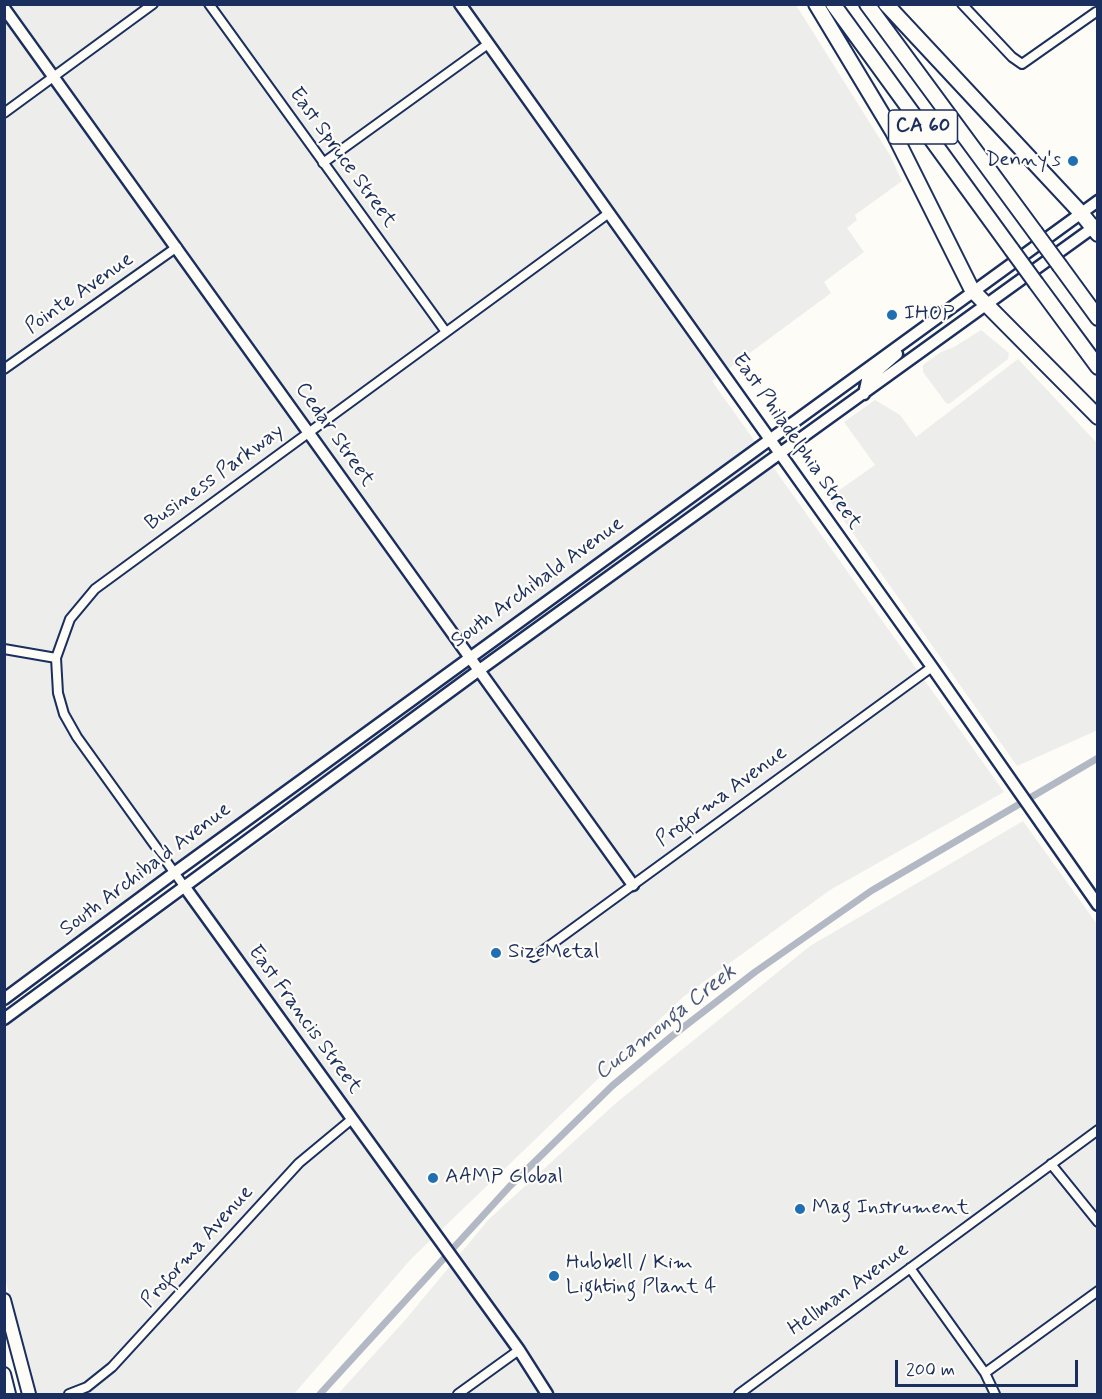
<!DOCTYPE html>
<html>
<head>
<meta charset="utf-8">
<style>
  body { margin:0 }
  #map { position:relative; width:1102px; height:1399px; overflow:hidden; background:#fdfcf7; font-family:Mynerve,sans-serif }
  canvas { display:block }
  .frame { position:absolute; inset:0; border:6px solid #1b2f5e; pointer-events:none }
  .scale { position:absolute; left:895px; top:1360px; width:183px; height:27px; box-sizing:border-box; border:3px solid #1b2f5e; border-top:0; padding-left:8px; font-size:18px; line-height:21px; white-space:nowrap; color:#1b2f5e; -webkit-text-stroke:4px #fdfcf7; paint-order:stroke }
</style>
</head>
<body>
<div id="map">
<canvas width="1102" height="1399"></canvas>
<div class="frame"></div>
<div class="scale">200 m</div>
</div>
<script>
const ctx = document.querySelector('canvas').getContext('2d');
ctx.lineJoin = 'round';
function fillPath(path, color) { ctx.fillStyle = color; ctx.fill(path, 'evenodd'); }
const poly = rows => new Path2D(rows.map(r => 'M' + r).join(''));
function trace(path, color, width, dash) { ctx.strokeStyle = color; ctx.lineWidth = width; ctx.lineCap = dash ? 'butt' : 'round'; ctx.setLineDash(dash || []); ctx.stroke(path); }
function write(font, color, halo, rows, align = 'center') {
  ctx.font = font + ' Mynerve,sans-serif'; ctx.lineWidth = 4.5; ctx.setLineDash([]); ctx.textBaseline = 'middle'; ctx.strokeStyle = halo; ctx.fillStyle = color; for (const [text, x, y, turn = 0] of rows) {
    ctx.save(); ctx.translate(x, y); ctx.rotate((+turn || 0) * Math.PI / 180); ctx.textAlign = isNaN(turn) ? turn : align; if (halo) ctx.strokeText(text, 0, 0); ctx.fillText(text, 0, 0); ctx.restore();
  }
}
fillPath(poly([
  [5,5,796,5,890,155,902,181,855,215,857,220,847,228,864,252,824,282,831,293,712,381,1004,792,830,890,683,997,411,1259,294,1394,34,1394,4,1274,5,1027,297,815,278,789,5,991],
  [981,330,1009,353,1008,359,949,404,946,403,923,372,923,365,941,352,954,347],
  [1018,359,1097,443,1098,730,1017,766,828,498,875,465,844,422,875,400,900,415,916,437],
  [1023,821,1097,924,1097,1394,338,1394,406,1319,489,1219,616,1103,810,946]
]), '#edeeec');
trace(poly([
  [320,1394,510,1186,612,1086,672,1036,755,972,871,891,1098,758]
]), '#b3b8c5', 7);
const street = poly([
  [209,4,446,332],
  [962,4,1012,57,1022,64,1096,12],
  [4,113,153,4],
  [323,163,488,44],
  [4,369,177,247],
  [4,649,56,658,70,619,95,589,609,213],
  [56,658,58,693,64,714,77,737,184,886],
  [534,957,932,667],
  [1051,1164,1098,1222],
  [910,1268,985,1373,995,1394],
  [985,1373,1098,1291],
  [69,1394,87,1387,112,1367,299,1163,352,1119],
  [458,1394,519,1350],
  [739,1394,1098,1130]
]);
const secondary = poly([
  [460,4,932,667,1098,905],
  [4,8,633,885],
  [864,394,867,380,897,354],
  [184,886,519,1350,547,1394],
  [4,999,174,873,1098,201],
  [4,1019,478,671,1098,224]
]);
const primary = poly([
  [4,1300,29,1394],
  [4,1374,9,1394]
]);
const highway = poly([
  [816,4,893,132,972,290,1098,417],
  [833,4,1012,250],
  [867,4,1035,232],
  [886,4,1081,213,1098,234],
  [1060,266,1098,318],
  [1036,283,1098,367]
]);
trace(street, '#1b2f5e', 12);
trace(secondary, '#1b2f5e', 15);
trace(primary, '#1b2f5e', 16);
trace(highway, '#1b2f5e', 18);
trace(street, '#fdfcf7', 8);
trace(secondary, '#fdfcf7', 10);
trace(primary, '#fdfcf7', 12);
trace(highway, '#fdfcf7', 14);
const highwayBridge = poly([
  [1035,232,1060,266],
  [1012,250,1036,283]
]);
trace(highwayBridge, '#1b2f5e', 18, []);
trace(highwayBridge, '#fdfcf7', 14);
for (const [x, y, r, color] of [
  [1073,161,6,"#1f6fb2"],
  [892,315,6,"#1f6fb2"],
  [496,953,6,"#1f6fb2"],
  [433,1178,6,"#1f6fb2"],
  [800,1209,6,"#1f6fb2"],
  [554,1276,6,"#1f6fb2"]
]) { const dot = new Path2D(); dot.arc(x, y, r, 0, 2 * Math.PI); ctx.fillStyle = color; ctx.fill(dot); trace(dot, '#fdfcf7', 2); }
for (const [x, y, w] of [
  [923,127,69]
]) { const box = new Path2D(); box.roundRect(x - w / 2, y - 17, w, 34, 4.5); ctx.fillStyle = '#fdfcf7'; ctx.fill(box); trace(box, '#1b2f5e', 1.5); }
write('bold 20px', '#1b2f5e', null, [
  ["CA 60",923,127]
]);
write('21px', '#1b2f5e', '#fdfcf7', [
  ["East Spruce Street",342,158,54],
  ["Pointe Avenue",80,294,-35],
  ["Cedar Street",334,435,55],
  ["East Philadelphia Street",796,442,55],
  ["Business Parkway",215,478,-36],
  ["South Archibald Avenue",538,583,-36],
  ["Proforma Avenue",722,797,-36],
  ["South Archibald Avenue",146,870,-37],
  ["East Francis Street",304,1020,54],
  ["Proforma Avenue",198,1247,-48],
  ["Hellman Avenue",849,1290,-36]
]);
write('21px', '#1b2f5e', '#fdfcf7', [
  ["Denny's",1061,161,"right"],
  ["IHOP",904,315],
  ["SizeMetal",508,953],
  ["AAMP Global",445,1178],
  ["Mag Instrument",812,1209],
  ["Hubbell / Kim",566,1264],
  ["Lighting Plant 4",566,1288]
], 'left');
write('italic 22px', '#49587d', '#fdfcf7', [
  ["Cucamonga Creek",666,1023,-38]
]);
</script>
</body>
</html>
